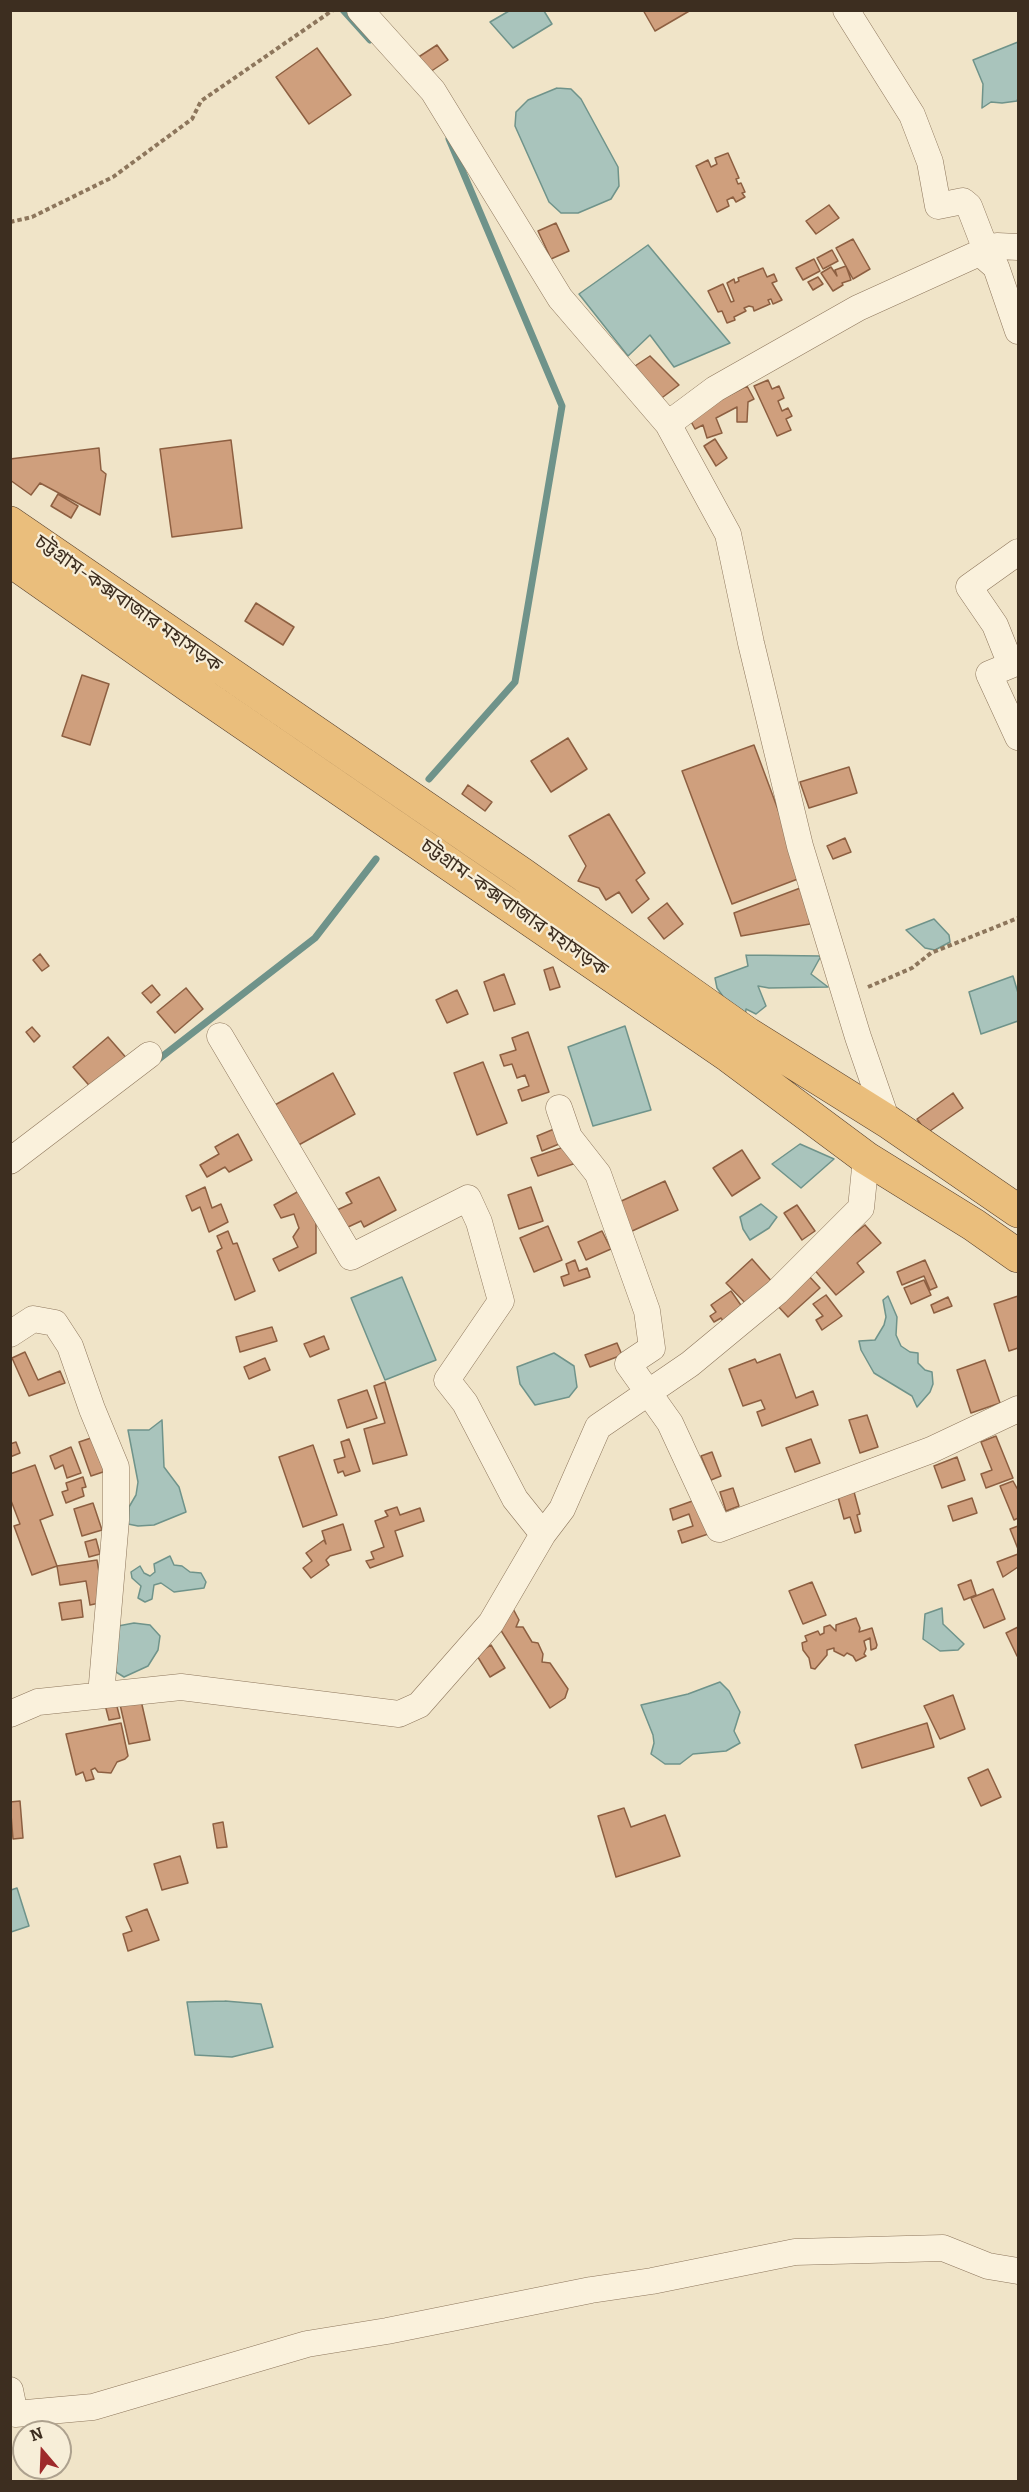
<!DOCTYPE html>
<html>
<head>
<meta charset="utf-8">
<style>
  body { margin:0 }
  #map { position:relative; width:1029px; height:2492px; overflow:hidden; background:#f0e4c8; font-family:Bitter,serif }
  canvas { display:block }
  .frame { position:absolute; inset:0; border:12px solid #3d2e20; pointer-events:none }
  .north { position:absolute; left:12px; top:2420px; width:60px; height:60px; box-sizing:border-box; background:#f7eed8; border:2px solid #ada18e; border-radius:50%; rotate:341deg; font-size:16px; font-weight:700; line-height:24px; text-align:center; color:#3d2e20 }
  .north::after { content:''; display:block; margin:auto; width:21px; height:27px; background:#9e2a2b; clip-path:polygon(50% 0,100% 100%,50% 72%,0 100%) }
</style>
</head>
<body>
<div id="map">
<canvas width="1029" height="2492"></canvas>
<div class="frame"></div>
<div class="north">N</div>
</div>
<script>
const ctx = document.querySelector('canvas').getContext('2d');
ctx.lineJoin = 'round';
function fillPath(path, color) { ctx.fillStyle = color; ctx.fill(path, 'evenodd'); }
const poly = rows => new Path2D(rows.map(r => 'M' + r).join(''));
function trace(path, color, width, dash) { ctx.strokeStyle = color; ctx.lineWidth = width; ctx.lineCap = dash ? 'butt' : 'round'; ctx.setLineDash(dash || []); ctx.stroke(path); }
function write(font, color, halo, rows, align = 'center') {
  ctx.font = font + ' Bitter,"Noto Sans Bengali",serif'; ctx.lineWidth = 4.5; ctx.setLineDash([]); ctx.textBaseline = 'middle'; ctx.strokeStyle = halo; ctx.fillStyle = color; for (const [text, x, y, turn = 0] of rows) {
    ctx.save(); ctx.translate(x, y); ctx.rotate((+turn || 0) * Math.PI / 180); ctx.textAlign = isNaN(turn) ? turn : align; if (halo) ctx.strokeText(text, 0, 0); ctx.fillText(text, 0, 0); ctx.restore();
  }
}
const water = poly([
  [544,11,552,24,513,48,490,22,509,11,544,11],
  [1018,42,1018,98,1017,101,1002,103,991,102,982,108,983,84,973,60,1018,42],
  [557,88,571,89,581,99,618,167,619,186,611,199,578,213,561,213,549,202,515,126,516,112,528,100,557,88],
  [648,245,730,343,674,367,650,335,628,356,579,294,648,245],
  [934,919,949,935,950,942,935,950,925,948,906,930,934,919],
  [746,955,821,956,811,974,828,987,769,988,758,986,766,1006,756,1014,746,1009,744,1026,717,988,715,978,748,966,746,955],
  [1013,976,1018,993,1018,1021,981,1034,969,992,1013,976],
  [625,1026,651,1110,593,1126,568,1047,625,1026],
  [800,1144,834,1159,801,1188,772,1164,800,1144],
  [761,1204,777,1217,769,1228,750,1240,743,1229,740,1217,761,1204],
  [402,1277,436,1360,385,1380,351,1298,402,1277],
  [888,1296,897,1317,896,1335,901,1346,910,1352,918,1353,918,1363,925,1370,932,1372,933,1384,930,1392,917,1407,912,1396,874,1373,861,1350,859,1341,875,1340,884,1325,886,1317,883,1300,888,1296],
  [554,1353,574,1366,577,1387,569,1397,535,1405,520,1384,517,1367,554,1353],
  [162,1420,164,1467,179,1487,186,1512,154,1525,138,1526,128,1524,129,1507,136,1495,138,1482,128,1430,149,1430,162,1420],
  [170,1556,174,1565,182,1566,190,1572,201,1573,206,1582,204,1588,174,1592,161,1583,154,1585,152,1599,145,1602,138,1598,141,1586,132,1578,131,1572,140,1566,144,1573,150,1576,155,1572,154,1564,170,1556],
  [942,1608,943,1624,964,1644,958,1650,940,1651,923,1639,925,1614,942,1608],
  [134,1623,150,1625,160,1636,158,1650,148,1666,124,1677,116,1672,118,1626,134,1623],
  [720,1682,729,1691,740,1712,734,1731,740,1743,726,1751,693,1754,680,1764,665,1764,651,1754,654,1743,653,1735,641,1705,688,1694,720,1682],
  [17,1888,29,1926,11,1932,11,1890,17,1888],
  [225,2001,261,2004,273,2047,232,2057,195,2055,187,2002,225,2001]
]);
fillPath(water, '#a9c4bc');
trace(water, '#6f938a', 1.5);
trace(poly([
  [343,10,370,40],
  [429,779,515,682,562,406,449,139],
  [155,1062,315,938,376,859]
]), '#6f938a', 7);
const building = poly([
  [643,10,691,10,655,31,643,10],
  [437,45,448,60,427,74,417,58,437,45],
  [317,48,351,95,309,124,276,77,317,48],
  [728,153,739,178,736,179,738,184,741,183,745,192,742,193,745,197,736,202,733,197,727,200,729,206,717,212,696,166,708,160,711,167,717,164,715,158,728,153],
  [829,205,839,218,816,234,806,221,829,205],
  [556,223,569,251,551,259,538,231,556,223],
  [853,239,870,269,853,279,836,248,853,239],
  [832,250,838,261,823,269,817,258,832,250],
  [814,259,820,271,803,280,796,268,814,259],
  [846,266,851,280,842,283,843,285,833,291,821,273,831,267,837,276,835,270,846,266],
  [763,268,767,277,774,274,777,281,772,283,782,300,773,304,771,299,768,300,770,304,754,311,753,307,749,306,744,308,746,311,734,317,735,320,727,323,722,311,718,312,708,291,723,284,731,302,734,301,727,283,734,279,735,283,739,281,738,278,763,268],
  [818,277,823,284,813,290,808,282,818,277],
  [650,356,679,385,659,400,632,368,650,356],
  [768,380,772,389,779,386,784,398,778,401,782,411,788,408,792,416,786,419,791,430,777,436,754,386,768,380],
  [747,386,754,399,748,402,747,422,737,422,737,407,716,418,722,433,707,438,703,425,695,429,688,416,747,386],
  [715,439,727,458,716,466,704,446,715,439],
  [231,440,242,528,172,537,160,449,231,440],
  [99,448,101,470,106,474,100,515,40,483,31,495,10,480,10,459,99,448],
  [58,494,78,506,71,518,51,506,58,494],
  [256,603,294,627,283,645,245,621,256,603],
  [82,675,109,684,90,745,62,736,82,675],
  [568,738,587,769,551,792,531,761,568,738],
  [754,745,803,877,732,904,682,771,754,745],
  [849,767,857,793,809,808,800,782,849,767],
  [468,785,492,802,485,811,462,794,468,785],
  [609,814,645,873,636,880,649,899,632,913,619,892,606,900,599,888,578,881,586,866,569,836,609,814],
  [845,838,851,852,833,859,827,846,845,838],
  [803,887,810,924,741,936,734,913,803,887],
  [667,903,683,924,664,939,648,918,667,903],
  [40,954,49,966,42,971,33,960,40,954],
  [553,967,560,987,550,990,544,970,553,967],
  [504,974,515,1004,494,1011,484,982,504,974],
  [152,985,160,995,151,1003,142,993,152,985],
  [186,988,203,1009,175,1033,157,1012,186,988],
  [457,990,468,1014,447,1023,436,1000,457,990],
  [32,1027,40,1036,34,1042,26,1032,32,1027],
  [528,1032,549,1092,522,1101,518,1090,529,1086,525,1075,517,1078,512,1064,504,1066,500,1055,516,1050,512,1038,528,1032],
  [108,1037,129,1061,94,1091,73,1067,108,1037],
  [483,1062,507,1123,477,1135,454,1073,483,1062],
  [333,1073,355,1114,295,1147,273,1106,333,1073],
  [953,1093,963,1108,927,1133,917,1119,953,1093],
  [559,1127,564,1142,542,1151,537,1136,559,1127],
  [238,1134,252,1160,229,1172,225,1167,207,1177,200,1165,219,1154,215,1147,238,1134],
  [570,1145,576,1163,538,1176,531,1158,570,1145],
  [742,1150,760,1178,732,1196,713,1168,742,1150],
  [379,1177,396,1210,364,1227,361,1221,346,1228,337,1210,352,1203,346,1193,379,1177],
  [665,1181,678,1210,630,1232,617,1203,665,1181],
  [205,1187,212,1208,221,1204,228,1222,209,1232,200,1207,192,1211,186,1196,205,1187],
  [531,1187,543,1221,519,1229,508,1195,531,1187],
  [299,1191,316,1223,316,1253,279,1271,273,1259,298,1247,293,1237,299,1228,294,1214,281,1218,274,1205,299,1191],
  [797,1205,815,1231,802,1240,784,1213,797,1205],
  [865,1225,881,1243,857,1263,864,1272,836,1295,812,1267,865,1225],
  [548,1226,562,1260,534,1272,520,1238,548,1226],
  [228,1231,233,1244,237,1243,255,1291,235,1300,217,1251,222,1248,217,1236,228,1231],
  [602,1231,611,1249,586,1260,578,1242,602,1231],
  [752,1259,774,1284,749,1307,726,1283,752,1259],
  [575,1260,579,1271,587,1268,590,1277,564,1286,561,1277,569,1274,566,1264,575,1260],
  [925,1260,937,1287,930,1290,924,1276,902,1285,897,1272,925,1260],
  [808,1275,820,1288,788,1317,776,1304,808,1275],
  [924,1280,931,1295,911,1304,904,1288,924,1280],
  [731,1291,745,1311,726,1325,721,1318,714,1322,710,1316,716,1312,711,1305,731,1291],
  [826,1295,842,1316,822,1330,816,1320,823,1316,813,1304,826,1295],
  [1018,1296,1018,1348,1009,1351,994,1304,1018,1296],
  [948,1297,952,1306,934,1313,931,1305,948,1297],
  [272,1327,277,1341,240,1352,236,1337,272,1327],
  [324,1336,329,1349,310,1357,304,1344,324,1336],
  [617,1343,622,1355,590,1367,585,1355,617,1343],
  [25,1352,38,1380,60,1371,65,1383,29,1396,12,1358,25,1352],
  [780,1354,796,1398,813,1391,818,1405,762,1426,757,1412,765,1409,761,1400,743,1406,729,1369,755,1359,757,1363,780,1354],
  [265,1358,270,1370,249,1379,244,1367,265,1358],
  [985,1360,1000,1403,971,1413,957,1370,985,1360],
  [385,1382,407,1455,373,1464,364,1429,385,1423,374,1386,385,1382],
  [367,1390,377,1418,347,1428,338,1400,367,1390],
  [867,1415,878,1447,860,1453,849,1420,867,1415],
  [996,1436,1013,1478,986,1488,981,1474,992,1470,981,1442,996,1436],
  [94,1437,106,1471,91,1476,79,1442,94,1437],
  [349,1439,360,1471,345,1476,343,1471,338,1473,334,1460,345,1457,341,1442,349,1439],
  [811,1439,820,1463,795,1472,786,1448,811,1439],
  [16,1442,20,1453,10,1457,10,1444,16,1442],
  [313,1445,337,1515,303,1527,279,1457,313,1445],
  [71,1447,81,1473,67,1478,63,1465,55,1469,50,1456,71,1447],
  [712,1452,721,1476,711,1480,701,1456,712,1452],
  [957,1457,965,1480,942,1488,934,1466,957,1457],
  [35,1465,53,1515,40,1520,57,1566,32,1575,14,1526,20,1524,10,1498,10,1474,35,1465],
  [83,1477,86,1487,82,1488,84,1496,66,1503,62,1492,68,1490,66,1483,83,1477],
  [1013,1481,1018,1490,1018,1518,1014,1520,1000,1486,1013,1481],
  [733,1488,739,1506,726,1511,720,1492,733,1488],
  [854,1492,860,1514,857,1515,861,1531,855,1533,850,1517,844,1519,838,1497,854,1492],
  [972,1498,977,1513,953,1521,948,1506,972,1498],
  [698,1499,711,1533,682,1543,678,1531,693,1526,689,1514,673,1520,670,1509,698,1499],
  [93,1503,102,1530,82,1536,74,1509,93,1503],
  [397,1507,400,1515,420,1508,424,1521,395,1531,403,1556,370,1568,366,1561,374,1559,371,1552,384,1547,375,1521,388,1516,385,1511,397,1507],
  [343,1524,351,1550,330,1556,326,1560,329,1565,311,1578,303,1568,312,1561,306,1553,324,1540,326,1544,322,1531,343,1524],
  [1018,1526,1018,1549,1010,1529,1018,1526],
  [96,1539,100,1554,89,1557,85,1542,96,1539],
  [1018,1554,1018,1567,1003,1577,997,1562,1018,1554],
  [97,1560,104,1602,90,1605,86,1581,60,1585,57,1566,97,1560],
  [971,1580,976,1595,964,1600,958,1585,971,1580],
  [812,1582,826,1615,803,1624,789,1591,812,1582],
  [993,1589,1005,1619,984,1628,971,1598,993,1589],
  [81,1600,83,1617,62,1620,59,1603,81,1600],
  [510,1603,519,1620,516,1627,523,1627,532,1642,538,1643,543,1654,542,1662,550,1663,568,1689,565,1698,550,1708,495,1621,510,1603],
  [856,1618,860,1628,859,1632,872,1628,877,1645,876,1648,871,1650,870,1638,864,1641,866,1649,864,1654,866,1656,856,1661,853,1656,847,1653,844,1656,834,1651,834,1648,827,1650,827,1655,815,1669,811,1668,809,1658,803,1650,802,1643,807,1641,805,1636,818,1631,820,1635,824,1633,824,1627,830,1625,836,1631,836,1625,856,1618],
  [1018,1627,1018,1655,1017,1656,1006,1633,1018,1627],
  [491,1645,505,1668,490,1677,476,1654,491,1645],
  [953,1695,965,1729,940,1739,924,1706,953,1695],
  [140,1696,150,1740,129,1744,119,1700,140,1696],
  [115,1699,120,1718,109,1720,104,1701,115,1699],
  [121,1723,128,1756,125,1759,117,1762,111,1773,98,1772,95,1768,91,1770,94,1779,86,1781,83,1772,76,1775,66,1734,121,1723],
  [927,1723,934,1747,862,1768,855,1745,927,1723],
  [988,1769,1001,1797,981,1806,968,1778,988,1769],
  [20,1801,23,1838,13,1839,10,1802,20,1801],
  [624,1808,631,1827,665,1815,680,1856,616,1877,598,1816,624,1808],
  [223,1822,227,1847,217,1848,213,1824,223,1822],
  [180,1856,188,1883,162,1890,154,1864,180,1856],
  [147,1909,159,1940,128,1951,123,1934,132,1931,126,1917,147,1909]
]);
fillPath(building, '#cf9f7d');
trace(building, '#8d5f41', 1.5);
const minor = poly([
  [360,10,433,91,560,298,668,424,728,534,751,643,800,846,858,1037,887,1121],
  [846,10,912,115,930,162,938,206,963,201,969,206,986,250],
  [980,253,996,267,1018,331],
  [668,424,715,389,858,308,986,250,997,246,1018,247],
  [1018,552,969,587,995,625,1011,665,989,674,1018,737],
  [220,1036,351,1257,468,1198,479,1222,501,1301,447,1380,465,1403,515,1499,543,1534],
  [559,1108,569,1137,598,1174,647,1311,652,1348,628,1364,670,1423,719,1529,931,1450,1018,1409],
  [10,1161,149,1055],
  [10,1334,33,1319,55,1323,70,1346,92,1409,116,1467,116,1520,101,1695],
  [10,1714,38,1702,181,1687,399,1714,419,1705,491,1623,543,1534,562,1509,598,1427,690,1364,777,1292,861,1208,866,1158],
  [10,2390,15,2414,93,2407,307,2344,387,2331,591,2290,652,2281,795,2252,943,2248,988,2266,1018,2271]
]);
const trunk = poly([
  [10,523,522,874,748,1034,887,1121,1018,1211],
  [10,560,191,687,729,1056,866,1158,974,1225,1018,1256]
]);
trace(minor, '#8d765c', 27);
trace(trunk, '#5b4430', 34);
trace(poly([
  [10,222,32,217,113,177,192,119,201,101,333,10],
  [868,987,912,968,931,953,1018,918]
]), '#8d765c', 4, [4.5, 3]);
trace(minor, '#faf1dc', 26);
trace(trunk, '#eabe7c', 33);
write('20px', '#3d2e20', '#f7eed8', [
  ["চট্টগ্রাম-কক্সবাজার মহাসড়ক",128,604,35],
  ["চট্টগ্রাম-কক্সবাজার মহাসড়ক",514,908,35]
]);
</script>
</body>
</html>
